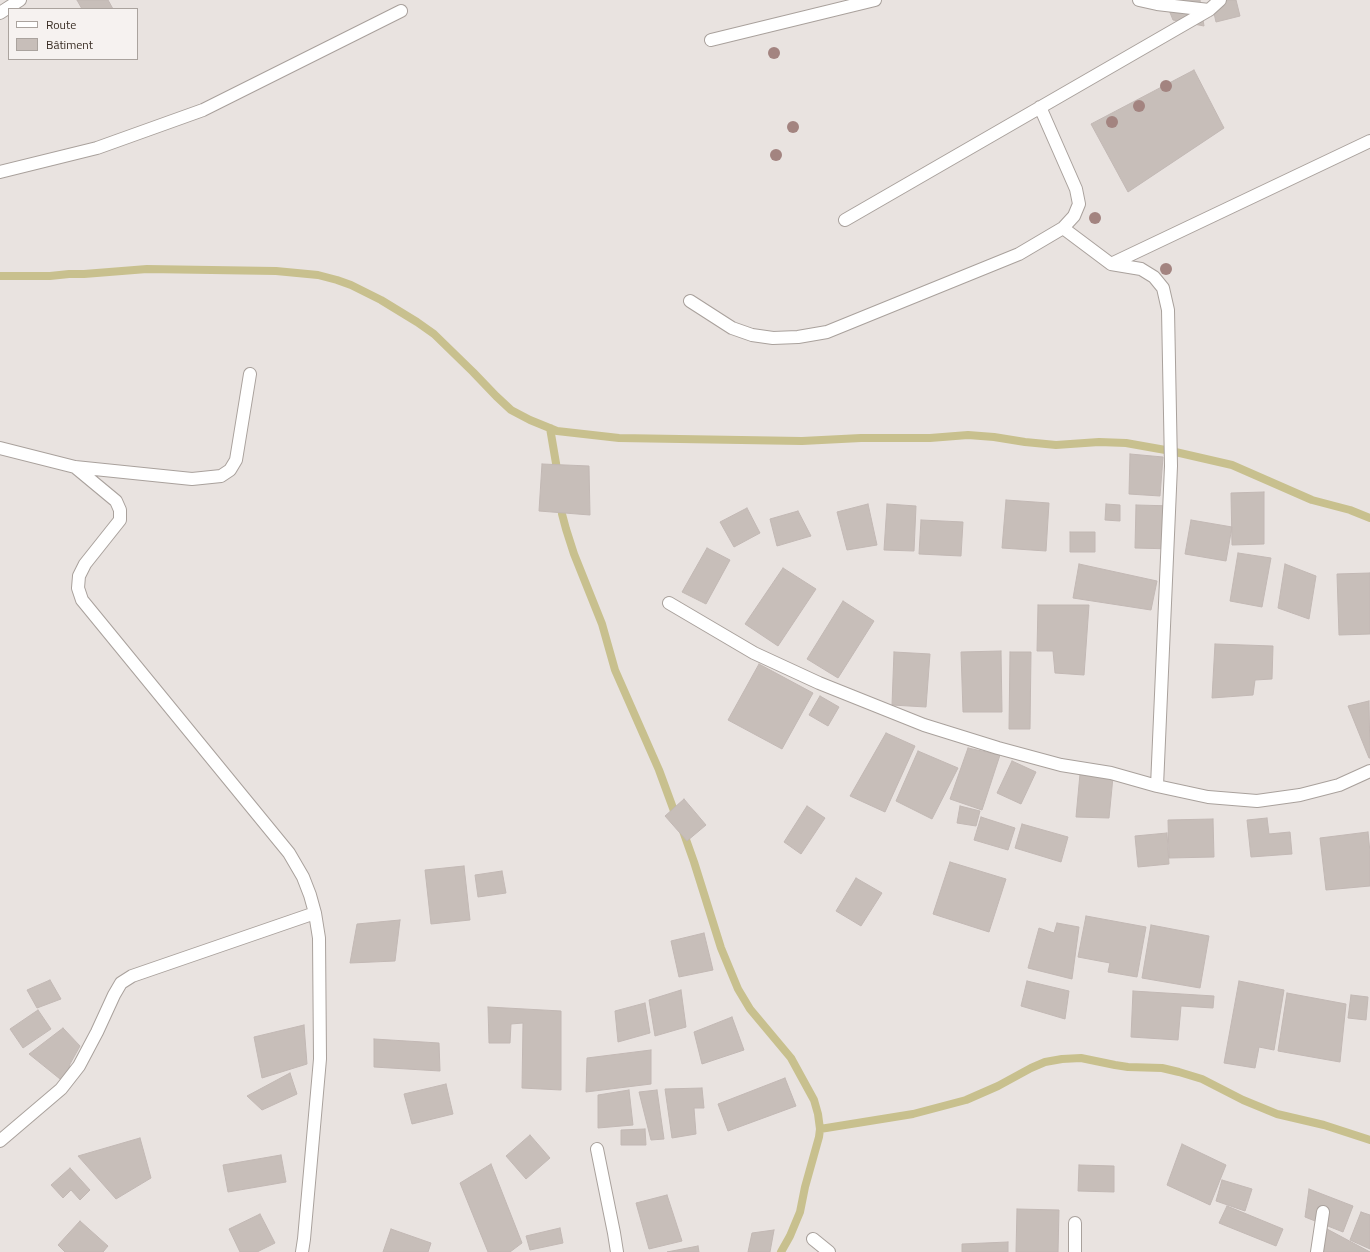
<!DOCTYPE html>
<html>
<head>
<meta charset="utf-8">
<style>
  body { margin:0 }
  #map { position:relative; width:1370px; height:1252px; overflow:hidden; background:#e9e3e0; font-family:"Titillium Web",sans-serif }
  canvas { display:block }
  .legend { position:absolute; left:8px; top:8px; width:130px; height:52px; box-sizing:border-box; background:#f6f2f0; border:1px solid #aaa39e; margin:0; padding:5px 7px; list-style:none; font-size:12px; color:#382c23 }
  .legend li { display:flex; align-items:center; gap:8px; height:20px }
  .legend b { width:20px; border:1px solid #aaa39e }
</style>
</head>
<body>
<div id="map">
<canvas width="1370" height="1252"></canvas>
<ul class="legend">
<li><b style="height:5px;background:#fff"></b>Route</li>
<li><b style="height:11px;background:#c7beb9"></b>Bâtiment</li>
</ul>
</div>
<script>
const ctx = document.querySelector('canvas').getContext('2d');
ctx.lineJoin = 'round';
const poly = rows => new Path2D(rows.map(r => 'M' + r).join(''));
function trace(path, color, width, dash) { ctx.strokeStyle = color; ctx.lineWidth = width; ctx.lineCap = dash ? 'butt' : 'round'; ctx.setLineDash(dash || []); ctx.stroke(path); }
function fillPath(path, color) { ctx.fillStyle = color; ctx.fill(path, 'evenodd'); }
trace(poly([
  [0,276,50,276,69,274,84,274,147,269,276,271,318,275,337,280,351,285,381,300,417,322,434,334,473,372,496,396,511,410,530,420,557,431,619,438,802,441,861,438,930,438,968,435,994,437,1025,442,1056,445,1099,442,1126,443,1171,451,1232,465,1312,500,1350,510,1370,518],
  [550,428,558,475],
  [561,502,562,514,566,529,574,554,602,624,615,670,659,770,677,819],
  [683,831,694,862,721,948,738,989,750,1009,791,1058,814,1100,818,1114,820,1129,819,1137,805,1187,800,1212,790,1236,781,1252],
  [820,1129,913,1114,966,1100,998,1086,1031,1068,1045,1062,1062,1059,1081,1058,1115,1065,1128,1067,1162,1068,1179,1072,1202,1079,1243,1100,1277,1114,1324,1125,1370,1140]
]), '#c8c08e', 8);
const building = poly([
  [77,0,108,0,113,9,82,9,77,0],
  [1165,0,1200,0,1204,26,1173,20,1165,0],
  [1211,0,1236,0,1240,16,1216,22,1211,0],
  [1194,70,1224,128,1128,192,1091,124,1194,70],
  [1130,454,1163,457,1160,496,1129,494,1130,454],
  [542,464,589,466,590,515,539,511,542,464],
  [1264,492,1264,544,1232,545,1231,493,1264,492],
  [1006,500,1049,503,1046,551,1002,548,1006,500],
  [868,504,877,545,847,550,837,512,868,504],
  [887,504,916,506,914,551,884,550,887,504],
  [1106,504,1120,505,1120,521,1105,520,1106,504],
  [1136,505,1174,506,1173,549,1135,548,1136,505],
  [747,508,760,533,734,547,720,522,747,508],
  [798,511,811,536,777,546,770,519,798,511],
  [921,520,963,522,961,556,919,554,921,520],
  [1191,520,1232,527,1226,561,1185,554,1191,520],
  [1070,532,1095,532,1095,552,1070,552,1070,532],
  [707,548,730,560,706,604,682,592,707,548],
  [1238,553,1271,558,1262,607,1230,601,1238,553],
  [1079,564,1157,581,1151,610,1073,598,1079,564],
  [1285,564,1316,576,1309,619,1278,608,1285,564],
  [783,568,816,589,778,646,745,624,783,568],
  [1370,573,1370,634,1339,635,1337,574,1370,573],
  [843,601,874,621,838,678,807,659,843,601],
  [1038,605,1089,605,1084,675,1055,673,1053,651,1037,651,1038,605],
  [1215,644,1273,646,1272,679,1255,680,1253,695,1212,698,1215,644],
  [1001,651,1002,712,963,712,961,652,1001,651],
  [894,652,930,654,926,707,892,705,894,652],
  [1010,652,1031,652,1030,729,1009,729,1010,652],
  [759,664,813,693,782,749,728,720,759,664],
  [820,696,839,707,828,726,809,715,820,696],
  [1369,701,1370,758,1369,758,1348,706,1369,701],
  [886,733,915,746,885,812,850,796,886,733],
  [968,748,1000,755,982,810,950,799,968,748],
  [918,751,958,768,932,819,896,801,918,751],
  [1012,761,1036,772,1021,804,997,793,1012,761],
  [1080,774,1113,777,1109,818,1076,817,1080,774],
  [684,799,706,825,687,841,665,816,684,799],
  [807,806,825,818,801,854,784,842,807,806],
  [960,806,980,811,976,826,957,823,960,806],
  [981,817,1015,828,1008,850,974,840,981,817],
  [1267,818,1269,834,1290,832,1292,854,1251,857,1247,820,1267,818],
  [1213,819,1214,857,1169,858,1168,820,1213,819],
  [1022,824,1068,837,1061,862,1015,848,1022,824],
  [1368,832,1370,852,1370,886,1326,890,1320,838,1368,832],
  [1167,833,1169,864,1138,867,1135,836,1167,833],
  [950,862,1006,879,989,932,933,914,950,862],
  [464,866,470,920,431,924,425,870,464,866],
  [502,871,506,893,478,897,475,875,502,871],
  [856,878,882,893,861,926,836,911,856,878],
  [1086,916,1146,927,1137,977,1108,972,1110,963,1078,957,1086,916],
  [400,920,395,961,350,963,357,924,400,920],
  [1057,923,1079,927,1072,979,1028,968,1039,928,1054,933,1057,923],
  [1151,925,1209,936,1200,988,1142,978,1151,925],
  [704,933,713,970,679,977,671,941,704,933],
  [50,980,61,999,37,1008,27,990,50,980],
  [1027,981,1069,991,1065,1019,1021,1006,1027,981],
  [1239,981,1284,990,1274,1050,1259,1047,1255,1068,1224,1063,1239,981],
  [681,990,686,1027,655,1036,649,1000,681,990],
  [1133,991,1214,996,1213,1008,1181,1006,1178,1040,1131,1037,1133,991],
  [1287,993,1346,1004,1340,1062,1278,1051,1287,993],
  [1351,995,1368,997,1366,1020,1348,1018,1351,995],
  [645,1003,650,1033,618,1042,615,1011,645,1003],
  [488,1007,561,1011,561,1090,522,1088,523,1023,511,1024,510,1043,489,1043,488,1007],
  [38,1010,51,1029,23,1048,10,1029,38,1010],
  [732,1017,744,1050,702,1064,694,1032,732,1017],
  [304,1025,307,1064,262,1078,254,1037,304,1025],
  [63,1028,80,1046,70,1064,65,1083,29,1054,63,1028],
  [374,1039,439,1043,440,1071,374,1067,374,1039],
  [651,1050,651,1084,586,1092,587,1058,651,1050],
  [290,1073,297,1094,262,1110,247,1096,290,1073],
  [785,1078,796,1106,728,1131,718,1104,785,1078],
  [446,1084,453,1114,412,1124,404,1094,446,1084],
  [702,1088,704,1108,694,1108,696,1134,672,1138,665,1089,702,1088],
  [629,1090,633,1125,598,1128,598,1095,629,1090],
  [657,1090,664,1139,651,1140,639,1092,657,1090],
  [645,1129,646,1145,621,1145,621,1130,645,1129],
  [530,1135,550,1158,526,1179,506,1156,530,1135],
  [140,1138,151,1178,116,1199,78,1156,140,1138],
  [1182,1144,1226,1165,1210,1205,1167,1185,1182,1144],
  [281,1155,286,1182,228,1192,223,1165,281,1155],
  [491,1164,522,1243,510,1252,488,1252,460,1183,491,1164],
  [1079,1165,1114,1166,1114,1192,1078,1191,1079,1165],
  [70,1168,90,1190,80,1200,71,1190,63,1198,51,1185,70,1168],
  [1222,1180,1252,1189,1245,1211,1216,1201,1222,1180],
  [1309,1189,1353,1206,1343,1232,1305,1217,1309,1189],
  [667,1195,682,1241,649,1249,636,1203,667,1195],
  [1227,1206,1283,1229,1276,1246,1219,1223,1227,1206],
  [1017,1209,1059,1210,1058,1252,1016,1252,1017,1209],
  [1361,1212,1370,1215,1370,1249,1350,1240,1361,1212],
  [260,1214,275,1243,257,1252,240,1252,229,1229,260,1214],
  [80,1221,108,1246,103,1252,65,1252,58,1245,80,1221],
  [560,1228,563,1243,530,1250,526,1236,560,1228],
  [391,1229,431,1243,428,1252,383,1252,391,1229],
  [1327,1229,1370,1252,1313,1252,1327,1229],
  [774,1230,770,1252,748,1252,752,1233,774,1230],
  [1008,1242,1008,1252,962,1252,962,1244,1008,1242],
  [698,1246,699,1252,667,1252,698,1246]
]);
fillPath(building, '#c7beb9');
trace(building, '#c2b8b4', 1);
const minor = poly([
  [1139,0,1157,4,1209,10],
  [0,13,20,0],
  [711,40,875,0],
  [0,172,97,148,203,110,401,11],
  [845,220,1209,10,1220,0],
  [1063,228,1111,264,1141,269,1154,277,1163,288,1168,310,1171,466,1157,786],
  [1111,264,1370,141],
  [690,301,732,328,752,335,773,338,798,337,827,332,1019,254,1063,228,1074,216,1079,204,1076,189,1040,107],
  [0,448,75,467,192,479,221,476,230,470,236,460,250,374],
  [75,467,116,501,120,510,120,520,85,564,79,576,78,588,82,600,289,853,303,877,310,895,315,913,319,938,320,1059,304,1239,302,1252],
  [669,603,754,653,819,683,924,725,998,748,1061,765,1111,773,1157,786,1208,797,1257,801,1300,795,1339,785,1370,771],
  [0,1141,61,1089,79,1066,97,1032,114,995,121,983,132,976,315,913],
  [597,1149,614,1233,617,1252],
  [1075,1223,1075,1252],
  [813,1239,829,1252],
  [1317,1252,1323,1212]
]);
trace(minor, '#a9a19c', 14);
trace(minor, '#fff', 12);
ctx.fillStyle = '#a38480';
for (const [x, y] of [
  [774,53],
  [1166,86],
  [1139,106],
  [1112,122],
  [793,127],
  [776,155],
  [1095,218],
  [1166,269]
]) { ctx.beginPath(); ctx.arc(x, y, 6, 0, 2 * Math.PI); ctx.fill(); }
</script>
</body>
</html>
